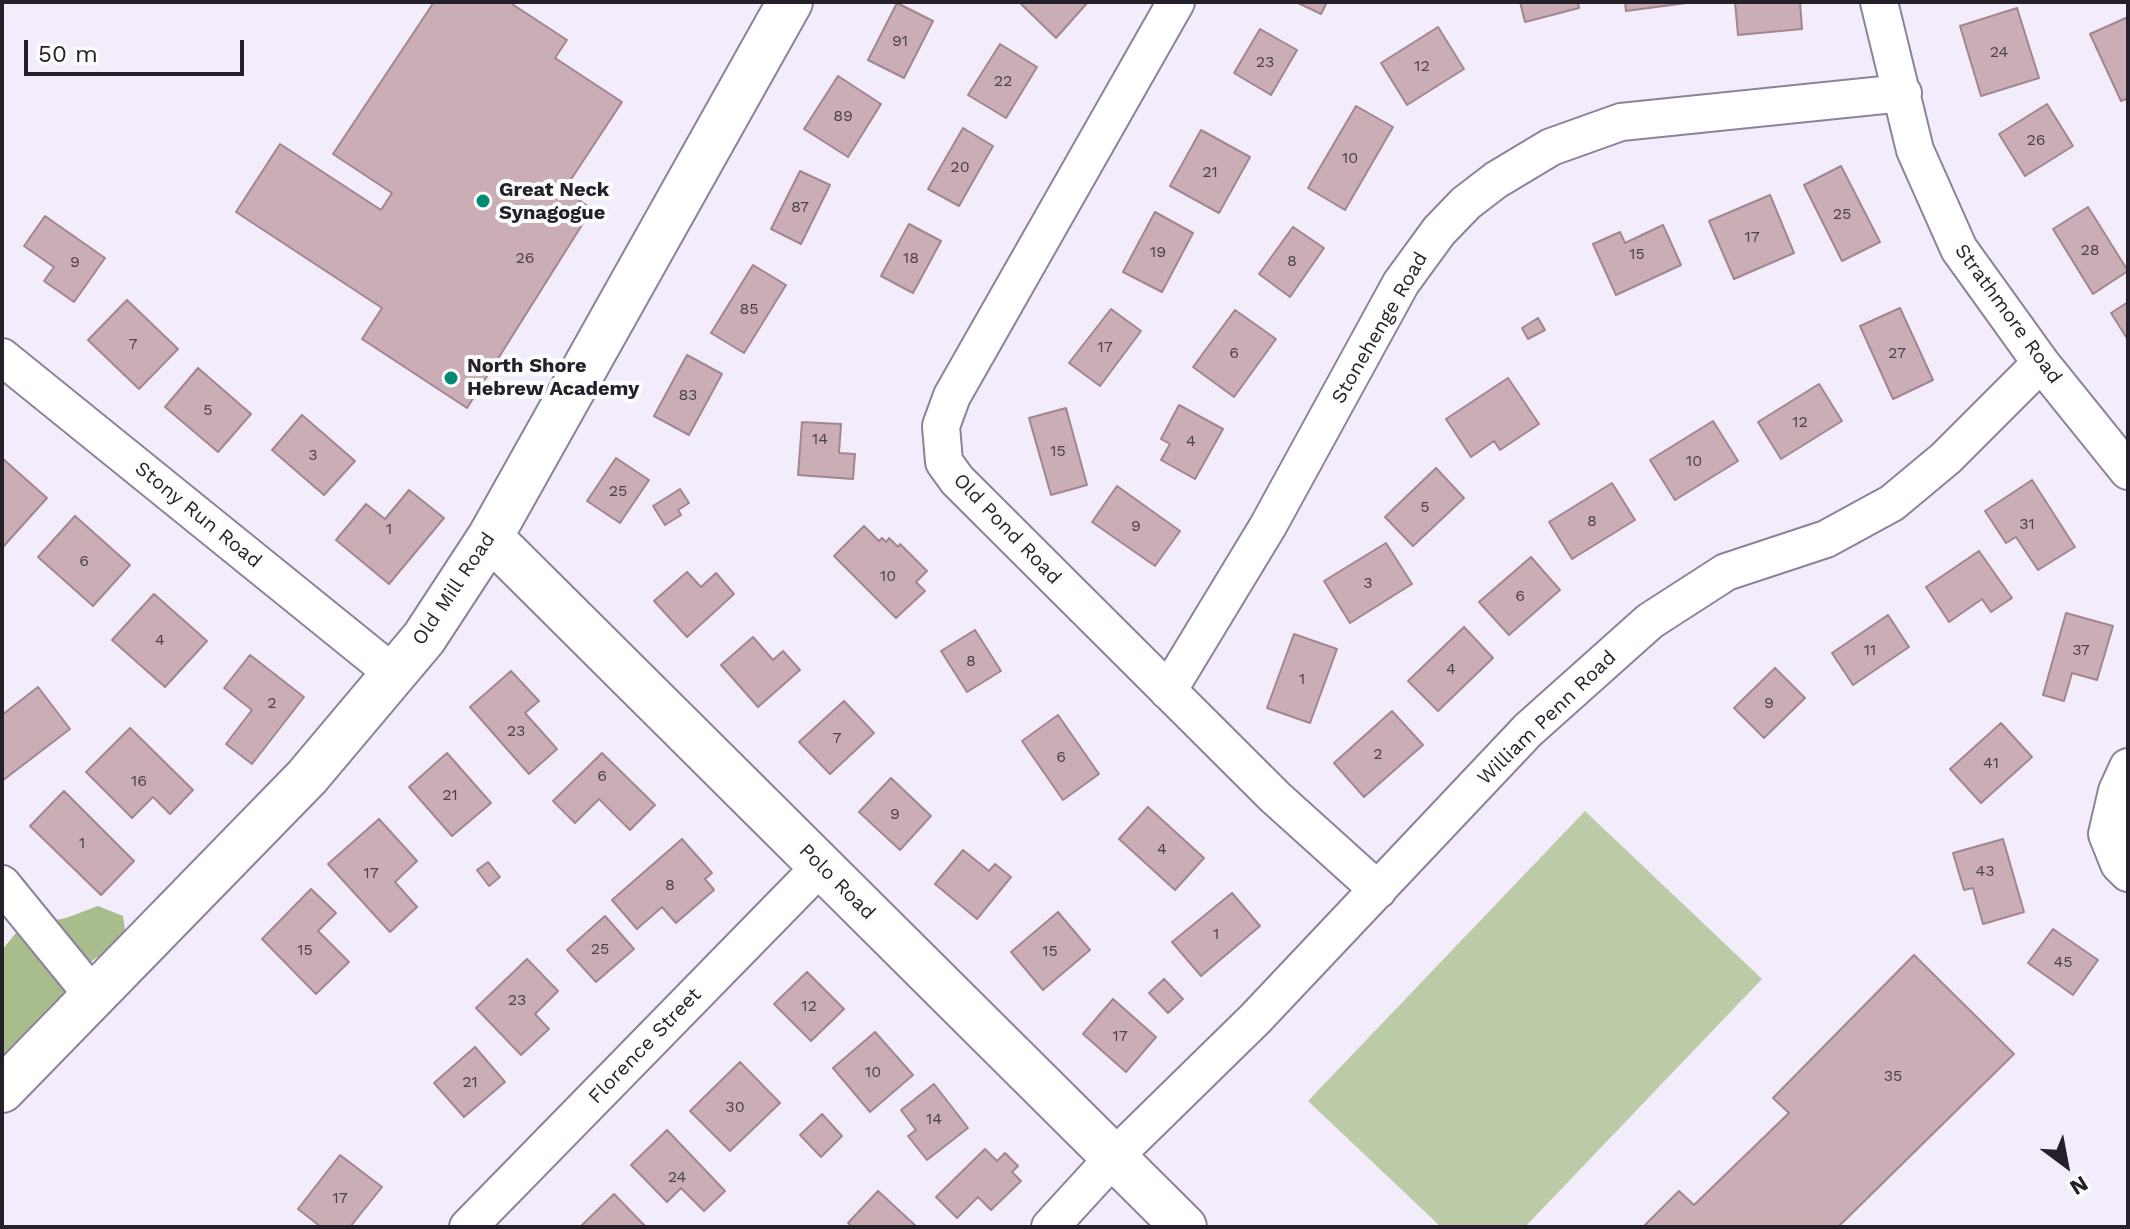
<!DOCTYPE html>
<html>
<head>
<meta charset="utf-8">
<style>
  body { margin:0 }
  #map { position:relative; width:2130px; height:1229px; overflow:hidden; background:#f3ecfb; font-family:"Work Sans",sans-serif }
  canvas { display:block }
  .frame { position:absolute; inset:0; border:4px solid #241f29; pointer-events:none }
  .north { position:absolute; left:2026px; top:1125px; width:80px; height:80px; -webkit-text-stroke:6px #fdfdfd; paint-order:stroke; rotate:148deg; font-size:22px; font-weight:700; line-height:32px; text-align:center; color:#241f29 }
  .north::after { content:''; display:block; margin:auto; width:28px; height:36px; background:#241f29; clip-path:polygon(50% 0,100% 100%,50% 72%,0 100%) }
  .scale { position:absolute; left:24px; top:40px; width:220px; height:36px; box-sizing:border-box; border:4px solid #241f29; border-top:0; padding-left:10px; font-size:24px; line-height:28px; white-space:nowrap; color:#241f29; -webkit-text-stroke:6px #fdfdfd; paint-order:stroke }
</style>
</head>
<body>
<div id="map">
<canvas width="2130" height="1229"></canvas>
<div class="frame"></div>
<div class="north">N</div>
<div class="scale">50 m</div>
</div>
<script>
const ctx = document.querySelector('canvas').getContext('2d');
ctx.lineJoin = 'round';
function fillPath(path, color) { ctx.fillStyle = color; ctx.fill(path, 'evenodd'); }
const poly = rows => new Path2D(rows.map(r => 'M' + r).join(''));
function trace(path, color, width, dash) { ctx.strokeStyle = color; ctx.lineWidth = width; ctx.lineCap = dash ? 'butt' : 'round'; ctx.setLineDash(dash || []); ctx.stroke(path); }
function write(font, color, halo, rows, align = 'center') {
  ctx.font = font + ' "Work Sans",sans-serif'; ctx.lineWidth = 8; ctx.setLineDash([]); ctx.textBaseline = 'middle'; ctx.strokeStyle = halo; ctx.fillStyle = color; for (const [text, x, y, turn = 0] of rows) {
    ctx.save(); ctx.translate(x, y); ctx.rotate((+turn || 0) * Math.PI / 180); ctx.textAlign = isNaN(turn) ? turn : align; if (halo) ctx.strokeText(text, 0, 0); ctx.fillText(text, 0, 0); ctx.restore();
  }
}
fillPath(poly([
  [1585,811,1762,979,1525,1227,1441,1227,1308,1101]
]), '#bccba7');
fillPath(poly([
  [98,906,123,916,125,930,118,945,93,960,2,1075,2,950,20,928,66,918]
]), '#a9bc8c');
const building = poly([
  [434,2,509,2,567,40,555,58,622,102,564,190,592,209,467,408,362,339,382,308,236,212,280,144,381,210,392,193,333,154,434,2],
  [1019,2,1088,2,1056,38,1019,2],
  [1296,2,1327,2,1321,14,1296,2],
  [1520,2,1578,2,1579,8,1525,22,1520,2],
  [1625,2,1694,2,1626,11,1625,2],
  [1735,2,1800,2,1802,29,1738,35,1735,2],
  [897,3,933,21,904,78,868,60,897,3],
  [2017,8,2039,78,1981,96,1960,26,2017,8],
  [2128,17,2128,98,2121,101,2090,34,2128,17],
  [1438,27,1464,69,1407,105,1381,63,1438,27],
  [1260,29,1297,50,1271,95,1234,73,1260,29],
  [1000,44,1037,67,1006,118,968,95,1000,44],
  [838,76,881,104,848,157,804,129,838,76],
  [2047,104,2073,146,2025,176,1999,134,2047,104],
  [1356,106,1393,127,1345,210,1308,188,1356,106],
  [963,128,993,146,959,206,928,189,963,128],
  [1201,130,1250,157,1219,213,1170,186,1201,130],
  [1841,166,1880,242,1842,261,1804,185,1841,166],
  [800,171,830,185,801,244,771,229,800,171],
  [1770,195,1794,253,1734,279,1709,221,1770,195],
  [2088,207,2128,271,2093,294,2053,229,2088,207],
  [1155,212,1193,233,1162,292,1123,272,1155,212],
  [45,216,105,258,74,302,44,281,54,267,24,246,45,216],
  [909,224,941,241,913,293,881,276,909,224],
  [1663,225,1681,265,1616,295,1593,244,1620,232,1625,243,1663,225],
  [1293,227,1324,248,1290,297,1259,274,1293,227],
  [753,265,786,285,744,353,711,333,753,265],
  [127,300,178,349,139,389,88,340,127,300],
  [2128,302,2128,340,2111,313,2128,302],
  [1900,308,1933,380,1893,399,1860,326,1900,308],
  [1111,309,1141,331,1100,386,1069,363,1111,309],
  [1235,310,1276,339,1234,397,1193,367,1235,310],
  [1538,318,1545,330,1528,339,1522,328,1538,318],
  [687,355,722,374,689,435,654,416,687,355],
  [198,368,251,414,218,452,165,407,198,368],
  [1508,378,1539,424,1500,450,1494,441,1471,457,1446,419,1508,378],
  [1819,384,1842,421,1781,459,1758,422,1819,384],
  [1179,405,1223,429,1195,479,1161,460,1170,444,1161,439,1179,405],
  [1066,408,1087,485,1051,495,1029,418,1066,408],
  [302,415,355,461,324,495,272,450,302,415],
  [1713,421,1738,461,1675,500,1650,460,1713,421],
  [802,422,841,424,839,453,855,454,853,479,798,475,802,422],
  [2,458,47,498,2,548,2,458],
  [616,458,649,480,620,523,587,501,616,458],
  [1436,468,1464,498,1413,546,1385,517,1436,468],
  [2032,480,2075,547,2038,570,2016,537,2006,543,1985,511,2032,480],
  [1612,483,1635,520,1572,559,1549,522,1612,483],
  [1117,486,1180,531,1155,566,1092,522,1117,486],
  [680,489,689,503,678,510,681,515,665,525,653,506,680,489],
  [409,490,444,518,389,584,336,540,366,504,385,519,409,490],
  [75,516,130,565,93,606,38,557,75,516],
  [864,526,879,541,882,538,886,542,889,538,898,547,900,544,927,571,916,582,925,591,896,618,834,556,864,526],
  [1386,543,1412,584,1350,623,1324,581,1386,543],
  [1979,551,2012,598,1991,612,1982,599,1949,622,1926,587,1979,551],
  [1531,557,1560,590,1509,635,1479,602,1531,557],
  [687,572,701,587,716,573,734,594,687,637,654,601,687,572],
  [154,594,207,641,165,687,112,640,154,594],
  [2066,613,2113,626,2097,680,2072,673,2064,701,2043,695,2066,613],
  [1888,615,1909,647,1853,685,1832,653,1888,615],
  [1464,627,1493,658,1438,711,1408,681,1464,627],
  [975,630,1001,671,967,692,941,651,975,630],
  [1294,634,1337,649,1310,723,1267,708,1294,634],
  [753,637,773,660,783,651,800,670,758,707,721,665,753,637],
  [250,655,304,697,252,764,226,744,252,710,224,688,250,655],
  [1775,668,1805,698,1764,738,1734,708,1775,668],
  [511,671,539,701,525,713,557,749,529,774,470,707,511,671],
  [38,687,70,729,2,781,2,715,38,687],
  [844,701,874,733,830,774,799,742,844,701],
  [1392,711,1423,745,1364,797,1334,763,1392,711],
  [1058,715,1099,774,1063,800,1022,741,1058,715],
  [2001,723,2032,757,1981,803,1950,769,2001,723],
  [130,728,193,790,170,814,153,797,132,818,86,772,130,728],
  [447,753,491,803,452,836,409,787,447,753],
  [602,753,655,805,630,830,599,799,575,823,553,801,602,753],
  [891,778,931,816,900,850,859,812,891,778],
  [64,791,134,861,101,895,30,826,64,791],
  [1148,807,1204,858,1175,890,1119,839,1148,807],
  [379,819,417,861,395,882,417,907,390,932,328,864,379,819],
  [682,839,712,873,705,879,714,890,676,923,662,907,637,929,612,900,682,839],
  [2003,839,2024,912,1983,924,1973,888,1964,890,1953,853,2003,839],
  [963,850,989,871,995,864,1011,877,977,919,935,884,963,850],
  [488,862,500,877,489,886,477,870,488,862],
  [311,889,336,913,318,931,349,962,316,994,262,939,311,889],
  [1232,893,1260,926,1201,976,1172,942,1232,893],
  [1058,912,1090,950,1043,990,1011,952,1058,912],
  [605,916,634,949,596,982,567,950,605,916],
  [2053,929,2098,960,2073,995,2028,963,2053,929],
  [1914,955,2014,1054,1838,1227,1643,1227,1679,1191,1694,1205,1789,1113,1773,1098,1914,955],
  [527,959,558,991,535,1014,549,1029,521,1055,476,1008,527,959],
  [807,972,844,1009,811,1041,774,1004,807,972],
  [1164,979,1183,999,1168,1013,1149,993,1164,979],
  [1113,999,1156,1037,1126,1072,1083,1034,1113,999],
  [875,1032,913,1075,870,1112,833,1068,875,1032],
  [475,1047,505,1082,464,1117,434,1083,475,1047],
  [740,1062,780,1103,730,1151,690,1111,740,1062],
  [934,1084,968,1128,927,1160,908,1136,916,1130,901,1110,934,1084],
  [822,1114,842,1136,821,1157,800,1135,822,1114],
  [667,1130,725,1191,704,1211,681,1188,667,1202,631,1165,667,1130],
  [985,1149,997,1161,1005,1153,1018,1166,1012,1172,1021,1181,991,1210,978,1197,957,1218,936,1197,985,1149],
  [340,1155,382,1187,350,1227,321,1227,298,1209,340,1155],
  [878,1191,917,1227,853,1227,848,1223,878,1191],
  [614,1194,646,1227,581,1226,614,1194]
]);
fillPath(building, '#cbadb5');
trace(building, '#a2868e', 2);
const minor = poly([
  [1176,2,952,396,941,426,944,462,957,480,1275,797,1378,890],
  [1879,2,1915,150,1959,249,2041,363,2128,471],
  [2,357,394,674],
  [1168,691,1268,526,1401,283,1439,231,1466,203,1496,180,1551,147,1621,122,1903,93],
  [2128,767,2117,791,2107,834,2119,864,2128,873],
  [2,884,94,997],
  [468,1227,821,866],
  [1050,1227,1114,1157,1255,1019,1528,730,1650,621,1726,572,1826,539,1892,503,1946,458,2041,363]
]);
const tertiary = poly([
  [490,537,1184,1227],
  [2,1090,307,777,424,638,490,537,790,2]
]);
trace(minor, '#8d8299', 40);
trace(tertiary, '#8d8299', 48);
trace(minor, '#fff', 36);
trace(tertiary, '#fff', 44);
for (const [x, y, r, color] of [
  [483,201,8,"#038b71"],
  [451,378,8,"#038b71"]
]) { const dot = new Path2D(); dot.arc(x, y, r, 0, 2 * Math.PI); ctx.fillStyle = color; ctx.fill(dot); trace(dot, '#fdfdfd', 3); }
write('16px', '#4e424c', null, [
  ["91",900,41],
  ["24",1999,52],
  ["23",1265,62],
  ["12",1422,66],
  ["22",1003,81],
  ["89",843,116],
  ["26",2036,140],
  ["10",1350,158],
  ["20",960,167],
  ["21",1210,172],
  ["87",800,207],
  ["25",1842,214],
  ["17",1752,237],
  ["28",2090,250],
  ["19",1158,252],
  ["15",1637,254],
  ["26",525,258],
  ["18",911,258],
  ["8",1292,261],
  ["9",75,262],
  ["85",749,309],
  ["7",133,344],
  ["17",1105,347],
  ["6",1234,353],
  ["27",1897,353],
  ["83",688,395],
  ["5",208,410],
  ["12",1800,422],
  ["14",820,439],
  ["4",1191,441],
  ["15",1058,451],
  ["3",313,455],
  ["10",1694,461],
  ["25",618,491],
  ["5",1425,507],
  ["8",1592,521],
  ["31",2027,524],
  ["9",1136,526],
  ["1",389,529],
  ["6",84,561],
  ["10",888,576],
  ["3",1368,583],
  ["6",1520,596],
  ["4",160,640],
  ["11",1870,650],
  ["37",2081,650],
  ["8",971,661],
  ["4",1451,669],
  ["1",1302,679],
  ["2",272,703],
  ["9",1769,703],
  ["23",516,731],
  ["7",837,738],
  ["2",1378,754],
  ["6",1061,757],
  ["41",1991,763],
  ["6",602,776],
  ["16",139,781],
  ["21",450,795],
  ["9",895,814],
  ["1",82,843],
  ["4",1162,849],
  ["43",1985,871],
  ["17",371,873],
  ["8",670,885],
  ["1",1216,934],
  ["25",600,949],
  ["15",305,950],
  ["15",1050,951],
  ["45",2063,962],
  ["23",517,1000],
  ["12",809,1006],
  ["17",1120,1036],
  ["10",873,1072],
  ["35",1893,1076],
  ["21",470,1082],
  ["30",735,1107],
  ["14",934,1119],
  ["24",677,1177],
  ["17",340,1198]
]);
write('bold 20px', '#241f29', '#fdfdfd', [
  ["Great Neck",499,190],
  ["Synagogue",499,213],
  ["North Shore",467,366],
  ["Hebrew Academy",467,389]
], 'left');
write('20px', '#241f29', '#fdfdfd', [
  ["Strathmore Road",2008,314,54],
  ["Stonehenge Road",1380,328,-60],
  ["Stony Run Road",198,515,39],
  ["Old Pond Road",1007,529,46],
  ["Old Mill Road",454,589,-56],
  ["William Penn Road",1547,718,-44],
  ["Polo Road",837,882,45],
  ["Florence Street",645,1046,-46]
]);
</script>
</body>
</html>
